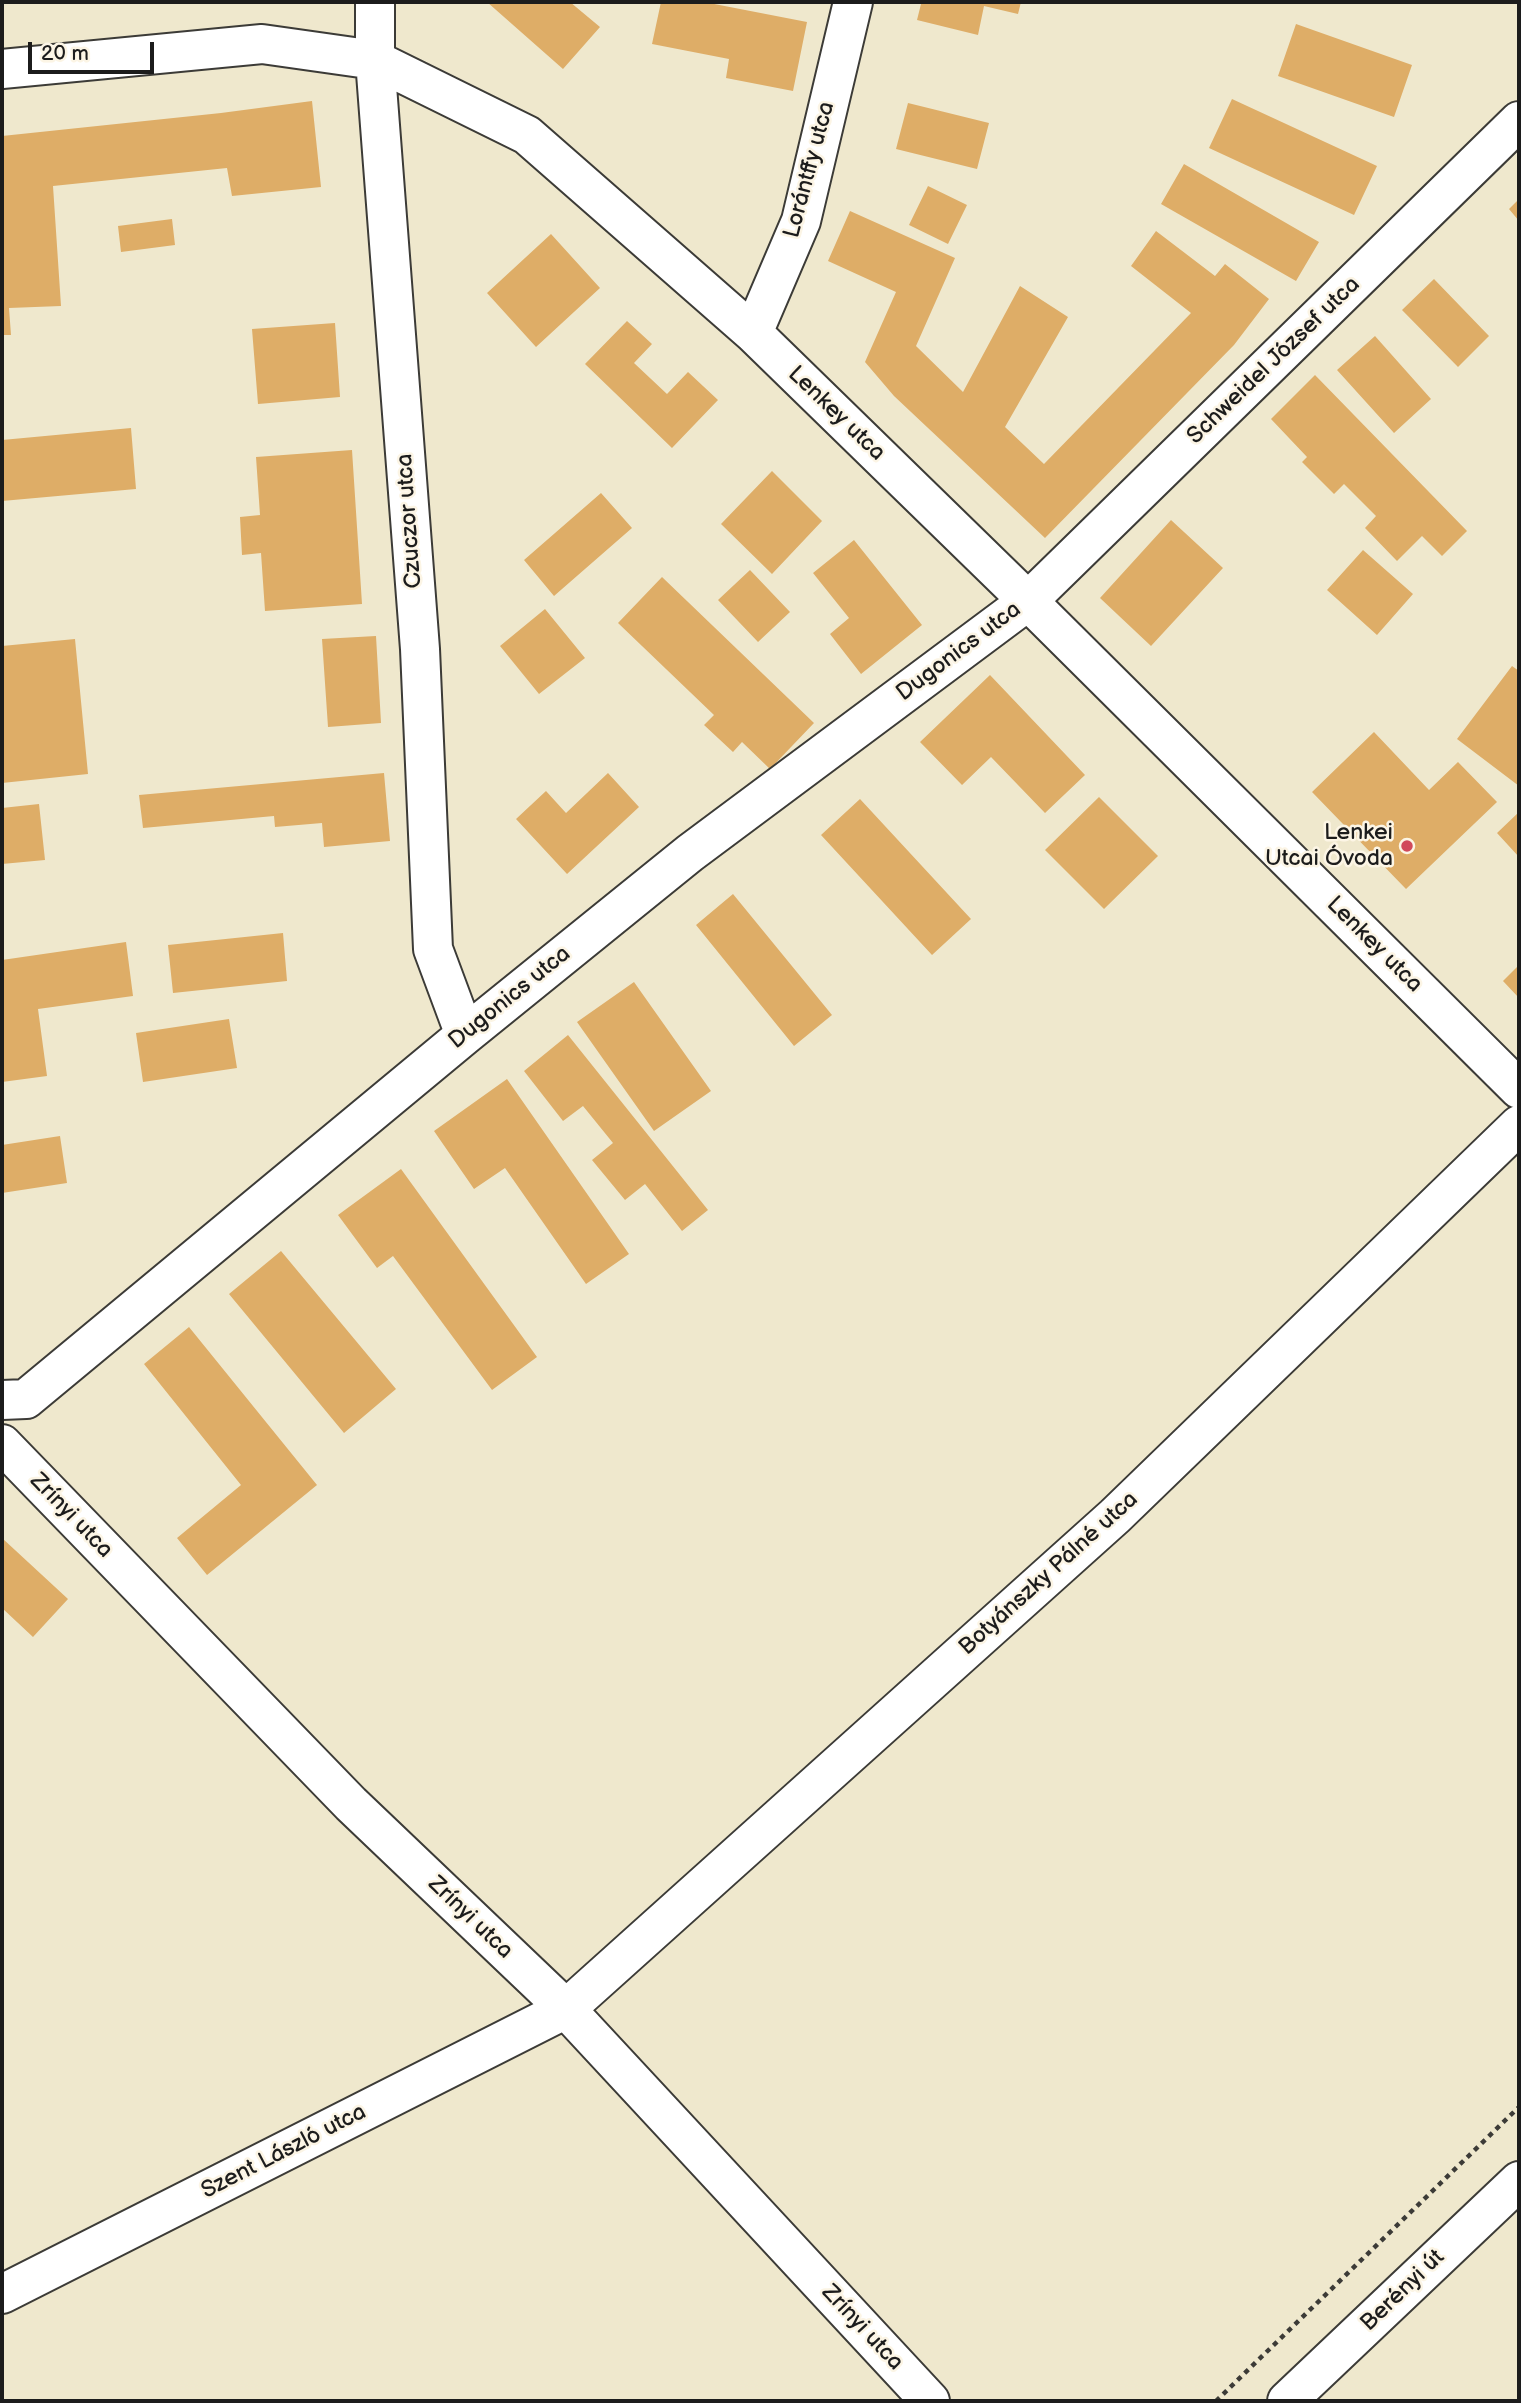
<!DOCTYPE html>
<html>
<head>
<meta charset="utf-8">
<style>
  body { margin:0 }
  #map { position:relative; width:1521px; height:2403px; overflow:hidden; background:#efe8cd; font-family:"Balsamiq Sans",sans-serif }
  canvas { display:block }
  .frame { position:absolute; inset:0; border:4px solid #1c1c1c; pointer-events:none }
  .scale { position:absolute; left:28px; top:42px; width:126px; height:32px; box-sizing:border-box; border:4px solid #1c1c1c; border-top:0; padding-left:9px; font-size:21px; line-height:24px; white-space:nowrap; color:#1c1c1c; -webkit-text-stroke:5px #fcf5e5; paint-order:stroke }
</style>
</head>
<body>
<div id="map">
<canvas width="1521" height="2403"></canvas>
<div class="frame"></div>
<div class="scale">20 m</div>
</div>
<script>
const ctx = document.querySelector('canvas').getContext('2d');
ctx.lineJoin = 'round';
function fillPath(path, color) { ctx.fillStyle = color; ctx.fill(path, 'evenodd'); }
const poly = rows => new Path2D(rows.map(r => 'M' + r).join(''));
function trace(path, color, width, dash) { ctx.strokeStyle = color; ctx.lineWidth = width; ctx.lineCap = dash ? 'butt' : 'round'; ctx.setLineDash(dash || []); ctx.stroke(path); }
function write(font, color, halo, rows, align = 'center') {
  ctx.font = font + ' "Balsamiq Sans",sans-serif'; ctx.lineWidth = 5; ctx.setLineDash([]); ctx.textBaseline = 'middle'; ctx.strokeStyle = halo; ctx.fillStyle = color; for (const [text, x, y, turn = 0] of rows) {
    ctx.save(); ctx.translate(x, y); ctx.rotate((+turn || 0) * Math.PI / 180); ctx.textAlign = isNaN(turn) ? turn : align; if (halo) ctx.strokeText(text, 0, 0); ctx.fillText(text, 0, 0); ctx.restore();
  }
}
fillPath(poly([
  [487,2,570,2,600,27,563,69],
  [661,2,704,2,807,22,793,91,726,78,729,59,652,44],
  [916,2,1021,2,1018,14,984,6,978,35,917,20,921,4],
  [1296,24,1412,65,1394,117,1278,76],
  [1232,99,1377,166,1354,215,1209,148],
  [312,101,321,187,232,196,227,168,53,186,61,306,9,308,11,335,2,335,2,136,221,113],
  [908,103,989,123,977,169,896,149],
  [1184,164,1319,242,1296,281,1161,204],
  [928,186,967,205,948,244,909,225],
  [1519,199,1519,221,1509,209],
  [850,211,955,258,916,346,963,392,1020,286,1068,317,1005,427,1044,464,1191,313,1131,266,1156,231,1215,276,1225,264,1269,299,1234,345,1045,538,894,396,865,362,896,292,828,261],
  [172,219,175,245,121,252,118,226],
  [551,234,600,288,536,347,487,293],
  [1434,279,1489,336,1458,367,1402,310],
  [627,321,652,344,634,363,667,394,688,372,718,400,672,448,585,364],
  [335,323,340,397,258,404,252,329],
  [1375,336,1431,399,1394,433,1337,370],
  [1315,375,1467,531,1442,556,1422,536,1397,561,1365,528,1376,516,1344,484,1334,494,1302,462,1307,457,1271,419],
  [131,428,136,489,2,501,2,440],
  [352,450,362,604,265,611,261,553,242,555,240,517,260,515,256,457],
  [772,471,822,521,772,574,721,524],
  [601,493,632,528,554,596,524,560],
  [1171,520,1223,568,1151,646,1100,598],
  [854,540,922,625,861,674,830,634,849,618,813,573],
  [1363,550,1413,594,1377,635,1327,590],
  [750,570,790,612,758,642,718,600],
  [662,577,814,723,770,769,742,742,733,752,704,725,714,715,618,623],
  [545,609,585,658,539,694,500,646],
  [376,636,381,723,328,727,322,639],
  [75,639,88,774,2,783,2,646],
  [1512,666,1519,671,1519,786,1457,739],
  [990,675,1085,775,1045,813,991,757,962,785,920,742],
  [1374,732,1429,790,1458,762,1497,802,1406,889,1312,792],
  [384,773,390,841,324,847,322,823,275,827,274,816,143,828,139,795],
  [608,773,639,807,567,874,516,819,546,791,566,813],
  [1099,797,1158,856,1104,909,1045,850],
  [860,799,971,919,932,955,821,835],
  [39,804,45,860,2,864,2,808],
  [1519,812,1519,857,1497,833],
  [733,894,832,1015,794,1046,696,925],
  [283,933,287,981,173,993,168,945],
  [126,942,133,996,38,1009,47,1076,2,1082,2,960],
  [1519,965,1519,998,1503,981],
  [634,982,711,1091,654,1131,577,1022],
  [229,1019,237,1068,143,1082,136,1033],
  [568,1035,708,1210,682,1231,645,1184,625,1200,592,1160,613,1143,583,1106,563,1121,524,1071],
  [507,1079,629,1254,586,1284,505,1168,474,1189,434,1131],
  [60,1136,67,1183,2,1193,2,1145],
  [401,1169,537,1357,492,1390,393,1256,377,1268,338,1215],
  [281,1251,396,1389,344,1433,229,1294],
  [189,1327,317,1485,207,1575,177,1538,241,1485,144,1364],
  [2,1538,68,1599,33,1637,2,1608]
]), '#dead67');
const minor = poly([
  [375,2,375,60,420,649,433,949,465,1035],
  [2,69,262,44,375,60,527,135,753,333,1028,601,1519,1089],
  [753,333,801,221,853,2],
  [2,1400,26,1399,465,1035,690,853,1028,601,1519,121],
  [2,1444,351,1804,566,2009,930,2401],
  [2,2294,566,2009,1115,1516,1519,1125],
  [1287,2401,1519,2181]
]);
trace(minor, '#3c3b37', 42);
trace(poly([
  [1216,2401,1519,2107]
]), '#3c3b37', 4.5, [5, 5]);
trace(minor, '#fff', 38);
for (const [x, y, r, color] of [
  [1407,846,7,"#d1495b"]
]) { const dot = new Path2D(); dot.arc(x, y, r, 0, 2 * Math.PI); ctx.fillStyle = color; ctx.fill(dot); trace(dot, '#fcf5e5', 2.5); }
write('23px', '#1c1c1c', '#fcf5e5', [
  ["Lorántffy utca",810,170,-75],
  ["Schweidel József utca",1274,361,-44],
  ["Lenkey utca",836,414,44],
  ["Czuczor utca",410,521,-94],
  ["Dugonics utca",959,652,-37],
  ["Lenkey utca",1374,945,45],
  ["Dugonics utca",510,998,-39],
  ["Zrínyi utca",71,1516,46],
  ["Botyánszky Pálné utca",1049,1574,-42],
  ["Zrínyi utca",470,1918,44],
  ["Szent László utca",284,2152,-27],
  ["Berényi út",1403,2291,-44],
  ["Zrínyi utca",862,2328,47]
]);
write('23px', '#1c1c1c', '#fcf5e5', [
  ["Lenkei",1393,833],
  ["Utcai Óvoda",1393,859]
], 'right');
</script>
</body>
</html>
